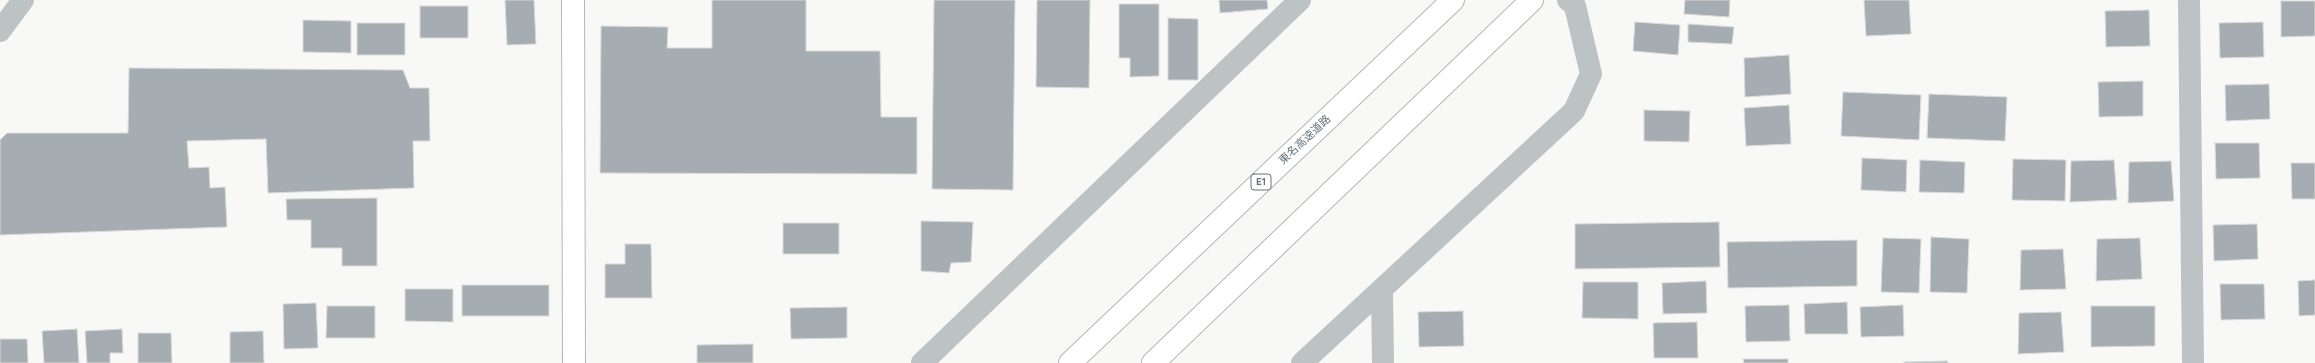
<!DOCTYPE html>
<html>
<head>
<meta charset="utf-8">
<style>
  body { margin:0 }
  canvas { display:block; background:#f8f8f6 }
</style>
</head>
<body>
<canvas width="2315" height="363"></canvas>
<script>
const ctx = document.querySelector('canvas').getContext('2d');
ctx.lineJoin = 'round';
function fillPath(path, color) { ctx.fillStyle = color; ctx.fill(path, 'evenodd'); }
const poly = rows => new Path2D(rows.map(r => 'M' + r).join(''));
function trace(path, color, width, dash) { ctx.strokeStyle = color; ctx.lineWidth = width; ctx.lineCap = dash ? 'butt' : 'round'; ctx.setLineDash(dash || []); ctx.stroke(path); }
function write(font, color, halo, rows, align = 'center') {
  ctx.font = font + ' Figtree,"Noto Sans JP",sans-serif'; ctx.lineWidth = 4; ctx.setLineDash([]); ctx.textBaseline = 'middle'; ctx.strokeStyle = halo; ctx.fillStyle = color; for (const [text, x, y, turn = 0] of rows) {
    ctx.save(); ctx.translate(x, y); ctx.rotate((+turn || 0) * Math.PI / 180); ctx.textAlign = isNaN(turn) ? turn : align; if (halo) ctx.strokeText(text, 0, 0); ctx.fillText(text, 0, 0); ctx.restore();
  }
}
const building = poly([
  [505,0,534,0,536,44,507,45,505,0],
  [712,0,806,0,806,51,880,51,881,117,917,117,917,174,600,173,601,26,668,27,667,48,712,48,712,0],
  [934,0,1015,0,1013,190,932,189,934,0],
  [1037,0,1090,0,1089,88,1036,87,1037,0],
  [1219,0,1267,0,1268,9,1220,13,1219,0],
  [1685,0,1730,0,1729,17,1684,14,1685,0],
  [1864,0,1909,0,1911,34,1866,36,1864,0],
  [2281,1,2315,1,2315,36,2281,37,2281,1],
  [1119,4,1159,4,1159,76,1130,77,1130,58,1119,58,1119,4],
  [420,6,468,6,468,38,420,38,420,6],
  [2149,10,2150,46,2106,47,2105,11,2149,10],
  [1168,18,1198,19,1198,80,1168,80,1168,18],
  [303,20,351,21,351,53,303,52,303,20],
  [1635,22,1680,25,1678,55,1633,51,1635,22],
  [2263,22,2264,57,2220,58,2219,23,2263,22],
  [357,23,405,23,405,55,357,55,357,23],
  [1688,24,1734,27,1732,44,1688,42,1688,24],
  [1789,55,1791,94,1745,97,1744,58,1789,55],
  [129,68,403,70,410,88,429,88,430,141,413,141,414,188,268,193,266,139,187,141,189,168,209,167,210,188,225,187,227,227,0,235,0,140,7,133,128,133,129,68],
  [2143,81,2143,116,2099,117,2098,82,2143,81],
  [2269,84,2270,119,2226,121,2225,85,2269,84],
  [1843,92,1921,95,1919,140,1841,136,1843,92],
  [1929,94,2007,97,2005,141,1927,138,1929,94],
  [1789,105,1791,144,1746,146,1744,108,1789,105],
  [1644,110,1690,111,1689,142,1644,141,1644,110],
  [2215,143,2259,143,2260,178,2216,179,2215,143],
  [1862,158,1907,160,1906,192,1861,190,1862,158],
  [2013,159,2066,160,2065,201,2012,200,2013,159],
  [1920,160,1965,162,1964,193,1919,192,1920,160],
  [2114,160,2117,200,2070,202,2071,161,2114,160],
  [2171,161,2174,201,2128,203,2129,162,2171,161],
  [2291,163,2315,163,2315,199,2292,199,2291,163],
  [377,198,377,266,342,266,342,248,311,248,311,220,287,220,286,199,377,198],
  [921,221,973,222,971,262,951,263,949,273,921,271,921,221],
  [1719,222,1720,267,1575,269,1575,224,1719,222],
  [783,223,839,223,839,254,783,254,783,223],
  [2257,224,2258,259,2214,261,2213,225,2257,224],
  [1931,237,1969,239,1967,293,1930,292,1931,237],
  [1883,238,1921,239,1919,293,1881,292,1883,238],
  [2140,238,2142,279,2096,281,2097,239,2140,238],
  [1857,240,1857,286,1728,288,1727,242,1857,240],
  [625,244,651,244,652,298,605,298,605,264,625,264,625,244],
  [2063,249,2066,289,2020,290,2021,250,2063,249],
  [2315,280,2315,315,2299,316,2298,281,2315,280],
  [1706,281,1707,313,1663,314,1662,283,1706,281],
  [1583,282,1638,282,1638,319,1582,318,1583,282],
  [2220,284,2264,284,2265,319,2221,320,2220,284],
  [462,285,549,285,549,316,462,316,462,285],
  [405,289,453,289,453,322,405,321,405,289],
  [1847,302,1848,334,1805,334,1804,304,1847,302],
  [316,303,318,348,284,349,283,304,316,303],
  [1789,305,1790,341,1746,342,1745,306,1789,305],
  [1903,305,1904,336,1861,337,1860,307,1903,305],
  [327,306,375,306,375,338,326,338,327,306],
  [2091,306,2155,306,2155,346,2091,347,2091,306],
  [847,307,847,338,791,339,790,308,847,307],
  [1463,311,1464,346,1419,347,1418,312,1463,311],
  [2061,312,2064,352,2018,354,2019,313,2061,312],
  [1697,322,1698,358,1654,358,1653,323,1697,322],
  [77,329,79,363,44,363,42,331,77,329],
  [122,329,123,353,110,353,110,363,87,363,85,331,122,329],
  [263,331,264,363,230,363,230,332,263,331],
  [138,333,171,333,172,363,138,363,138,333],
  [0,339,27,339,28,363,0,363,0,339],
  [753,344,753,363,697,363,697,345,753,344],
  [1743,359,1788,359,1788,363,1744,363,1743,359],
  [1947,361,1948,363,1904,363,1904,362,1947,361]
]);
fillPath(building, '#a5adb2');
trace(building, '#dadad8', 1);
const secondary = poly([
  [573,0,574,363]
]);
const highway = poly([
  [1070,363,1453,0],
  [1153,363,1532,0]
]);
trace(secondary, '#b2b8bc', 24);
trace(highway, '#b3b7ba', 24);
trace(poly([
  [2189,0,2193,363],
  [0,31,23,0],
  [1382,289,1383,363],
  [922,363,1300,0],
  [1302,363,1574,111,1591,74,1575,6,1568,0]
]), '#bdc2c5', 22);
trace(secondary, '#fff', 22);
trace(highway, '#fff', 22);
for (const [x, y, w] of [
  [1261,182,20]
]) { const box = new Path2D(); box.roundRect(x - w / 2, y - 8, w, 16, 3); ctx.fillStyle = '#fff'; ctx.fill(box); trace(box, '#66757e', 1); }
write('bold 10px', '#66757e', null, [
  ["E1",1261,182]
]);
write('11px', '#66757e', '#fff', [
  ["東名高速道路",1305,140,-43]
]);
</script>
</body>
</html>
